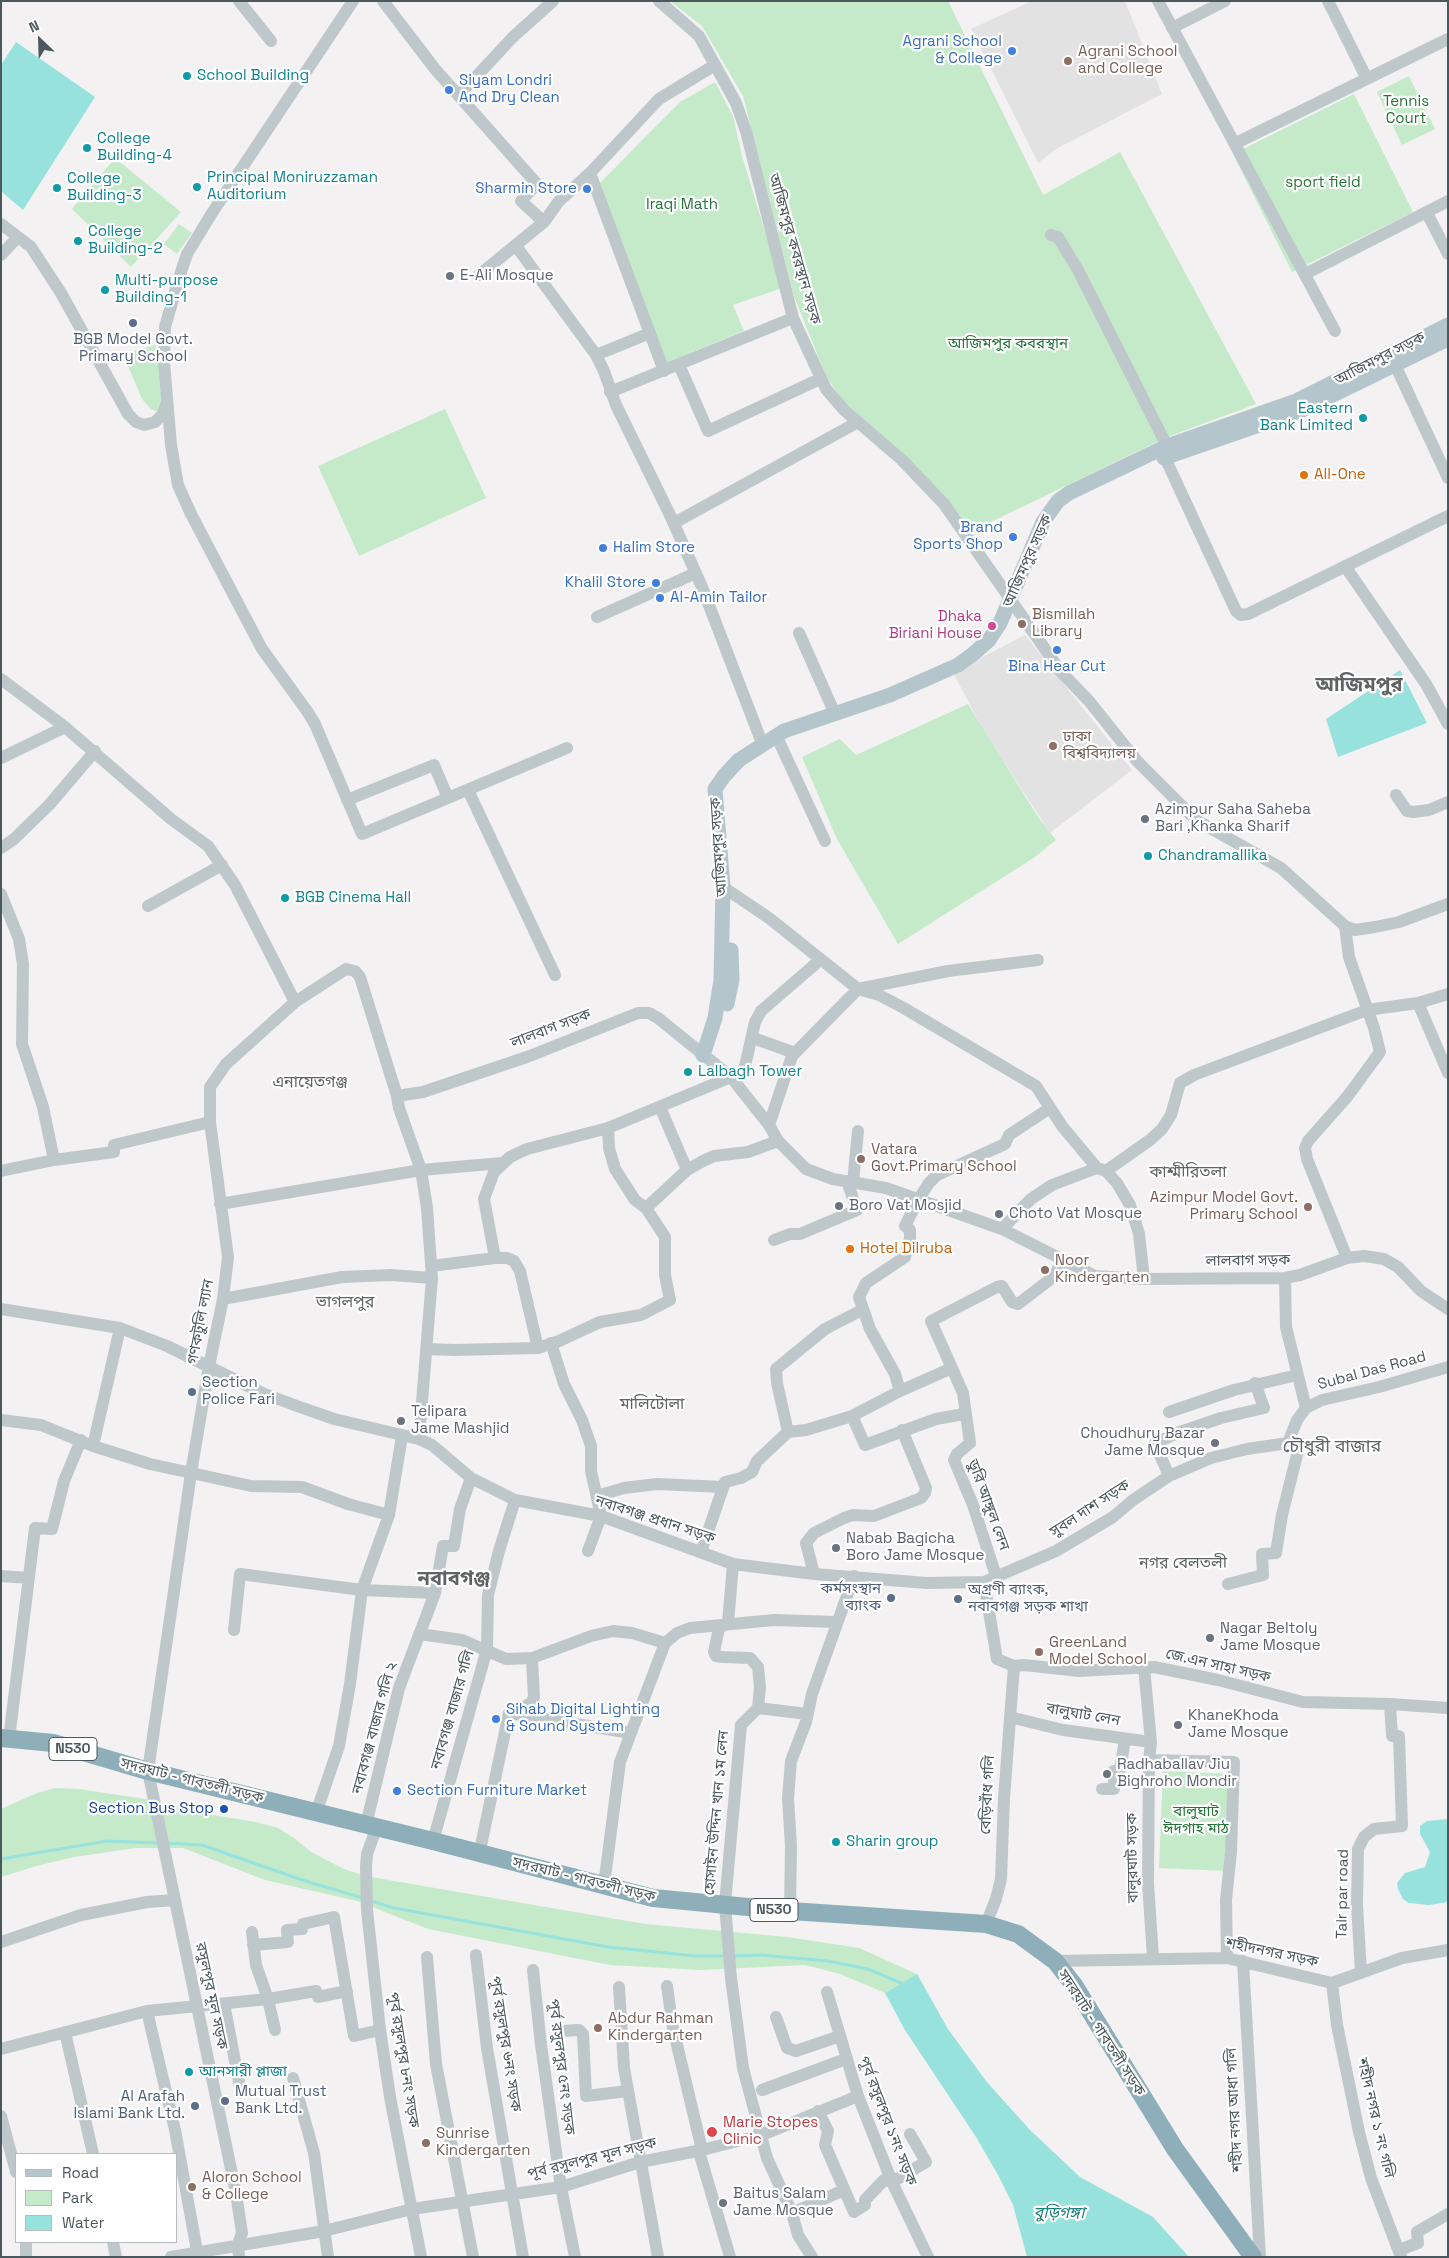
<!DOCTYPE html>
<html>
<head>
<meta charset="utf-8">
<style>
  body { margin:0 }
  #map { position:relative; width:1449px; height:2258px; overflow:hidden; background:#f3f1f1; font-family:"Space Grotesk",sans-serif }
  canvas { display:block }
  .frame { position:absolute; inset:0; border:2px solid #4b585c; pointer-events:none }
  .legend { position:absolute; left:15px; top:2153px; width:162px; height:90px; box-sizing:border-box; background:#fff; border:1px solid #b7bcbe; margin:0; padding:6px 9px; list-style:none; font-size:15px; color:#4b585c }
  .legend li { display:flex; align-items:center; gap:10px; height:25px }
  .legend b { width:25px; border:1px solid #b7bcbe }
  .north { position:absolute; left:15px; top:15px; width:50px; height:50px; -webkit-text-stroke:4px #fff; paint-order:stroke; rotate:336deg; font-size:14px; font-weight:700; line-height:20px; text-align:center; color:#4b585c }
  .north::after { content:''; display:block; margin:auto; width:18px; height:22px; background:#4b585c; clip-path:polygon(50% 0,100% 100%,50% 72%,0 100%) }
</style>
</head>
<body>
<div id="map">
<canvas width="1449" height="2258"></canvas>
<div class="frame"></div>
<ul class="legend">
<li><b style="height:6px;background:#b4c6cc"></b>Road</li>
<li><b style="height:14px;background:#c5eac9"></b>Park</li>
<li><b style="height:14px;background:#97e2dd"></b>Water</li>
</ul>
<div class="north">N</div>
</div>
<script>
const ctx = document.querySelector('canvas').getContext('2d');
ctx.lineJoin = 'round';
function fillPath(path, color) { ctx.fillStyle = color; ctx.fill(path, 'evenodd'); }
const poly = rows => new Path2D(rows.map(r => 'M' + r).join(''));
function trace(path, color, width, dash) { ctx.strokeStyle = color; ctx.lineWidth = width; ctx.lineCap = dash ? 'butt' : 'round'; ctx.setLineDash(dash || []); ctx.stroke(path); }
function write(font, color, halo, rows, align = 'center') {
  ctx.font = font + ' "Space Grotesk","Noto Sans Bengali",sans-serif'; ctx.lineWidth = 4.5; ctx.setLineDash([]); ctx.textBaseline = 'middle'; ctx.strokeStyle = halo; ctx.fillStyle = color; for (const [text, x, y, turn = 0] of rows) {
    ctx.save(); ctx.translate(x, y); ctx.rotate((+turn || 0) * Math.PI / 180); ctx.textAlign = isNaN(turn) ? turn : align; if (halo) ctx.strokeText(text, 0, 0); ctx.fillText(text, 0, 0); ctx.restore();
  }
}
fillPath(poly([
  [1032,1,1125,1,1162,94,1056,149,1038,163,971,29],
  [1025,635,1132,770,1050,833,983,729,951,669,974,653,979,659]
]), '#e3e2e3');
fillPath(poly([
  [670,1,948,1,1043,195,1120,152,1256,404,1165,438,970,532,899,451,842,400,826,376,794,296,743,96,702,26],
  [1409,76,1435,129,1402,145,1377,92],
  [715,82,733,116,742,156,782,288,733,305,744,331,690,353,667,366,598,185,680,102],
  [1354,94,1413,212,1292,272,1233,154],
  [115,158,181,212,131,267,72,209],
  [179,224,192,233,177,254,164,244],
  [156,345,164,401,158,412,151,409,142,399,123,354],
  [445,409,486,498,359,556,318,466],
  [968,704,1038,817,1056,840,1035,857,898,944,837,839,802,757,840,739,856,755],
  [1163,1771,1232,1774,1228,1871,1159,1868],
  [55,1788,79,1789,152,1800,201,1813,256,1822,278,1828,294,1838,311,1852,344,1869,365,1876,645,1924,787,1937,859,1948,917,1974,885,1993,840,1974,805,1965,702,1970,610,1965,428,1929,357,1901,265,1880,183,1848,136,1848,74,1857,36,1866,1,1877,1,1809,37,1793]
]), '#c5eac9');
fillPath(poly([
  [16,42,95,97,23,210,1,191,1,65],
  [1400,670,1427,723,1338,757,1326,719],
  [1448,1819,1448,1902,1429,1905,1409,1903,1403,1899,1398,1889,1397,1883,1405,1873,1425,1867,1430,1852,1420,1834,1420,1826,1427,1821],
  [917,1974,948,2029,986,2081,1030,2130,1080,2177,1153,2217,1189,2257,1027,2257,1013,2205,998,2175,976,2137,905,2030,885,1993]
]), '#97e2dd');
trace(poly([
  [165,1843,202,1845,302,1880,363,1898],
  [1,1859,107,1841,159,1843],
  [371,1901,394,1908,608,1947,695,1956,725,1956],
  [731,1956,761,1955,828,1961,868,1969,901,1983]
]), '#97e2dd', 3);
trace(poly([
  [239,1,271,41],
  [353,1,212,213,187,254,179,278,165,327,164,362,171,445,178,485,191,514,262,649,307,711,315,724,362,834,567,748],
  [383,1,435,69,537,184,521,201,544,222],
  [659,1,699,36,736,103,746,131,793,318,826,389,844,410,902,460,944,504,1061,672,1089,701,1137,761,1196,820,1281,868,1345,926,1355,930,1375,927,1399,922,1448,904],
  [1158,1,1335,331],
  [1328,1,1367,79],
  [1172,28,1225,1],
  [459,95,513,37,553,1],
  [1236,143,1448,39],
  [590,173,664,371],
  [1427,213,1448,254],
  [1,224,31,247,61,293,128,414,136,422,144,425,155,422,163,414,167,402],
  [1051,235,1058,237,1078,270,1167,446],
  [516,246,596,355,604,371,616,405,670,515,702,587,762,743],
  [1,255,18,237],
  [1305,274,1448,201],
  [479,275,544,222,559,201,590,173,659,99,715,65],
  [596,355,650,333],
  [1391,356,1448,478],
  [679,365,708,431,820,379],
  [610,392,793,318],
  [1161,449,1236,611,1241,615,1248,614,1448,516],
  [674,523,858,422],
  [1345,566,1426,684,1448,724],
  [597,617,696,573],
  [799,633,835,714],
  [1,679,65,727,171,819,208,846,235,885,295,1002],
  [776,735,825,841],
  [1,758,65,727],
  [468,790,555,975],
  [1396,795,1407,811,1413,812,1429,810,1448,802],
  [347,800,434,765,448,798],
  [1,848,14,839,49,805,95,751],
  [723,887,769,918,858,989,879,995,902,1007,1036,1086,1062,1126,1097,1168],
  [1,894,19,939,23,964,22,1044,43,1107,54,1160],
  [148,906,222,865],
  [1345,926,1349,957,1374,1028,1380,1052,1347,1097,1308,1141,1305,1148,1307,1159,1347,1258],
  [1418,1003,1448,994],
  [753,1038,795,1053],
  [736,1082,745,1066,755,1022,761,1011,820,960],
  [397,1096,423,1092,527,1057,638,1013,649,1013,658,1018,731,1077,769,1125,778,1141,806,1169,833,1179,886,1188,1002,1229,1095,1276,1144,1279,1285,1278,1300,1275,1347,1258,1364,1256,1384,1259,1398,1267,1421,1291,1448,1309],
  [660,1107,687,1170],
  [769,1125,792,1056,858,989,948,971,1038,960],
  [608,1128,609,1148,615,1169,635,1200,646,1208],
  [1,1171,54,1160,114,1152,114,1145,210,1122],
  [1106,1171,1117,1183,1130,1205,1139,1234,1144,1279],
  [220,1204,421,1170,502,1163],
  [1002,1229,1031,1199,1052,1185,1097,1168,1106,1171,1150,1140,1162,1129,1171,1115,1180,1083,1194,1075,1367,1010,1418,1003,1448,1073],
  [774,1240,790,1234,800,1234,857,1210,849,1187,853,1182,858,1131],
  [495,1258,507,1258,514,1261,520,1271,538,1348],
  [431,1266,495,1258,484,1199,494,1172,510,1157,527,1149,608,1128,731,1077],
  [1285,1278,1286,1327,1306,1408],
  [223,1299,342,1277,391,1275,432,1278],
  [1,1309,120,1328,167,1346,262,1393,297,1406,334,1419,419,1439,432,1445,471,1478,515,1500,601,1516,733,1564,814,1574,927,1583,984,1582,1056,1551,1113,1517,1133,1500,1169,1476,1211,1458,1247,1449,1288,1443],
  [551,1343,564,1384,582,1420,591,1446,591,1471,601,1516,588,1551],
  [427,1349,454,1350,538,1348,559,1341,600,1322,641,1315,670,1300,665,1275,665,1237,646,1208,687,1170,703,1161,714,1156,748,1152,778,1141],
  [952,1368,900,1391,895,1374,870,1329,859,1297,866,1283,905,1257,910,1238,910,1230,905,1226,918,1200,929,1183,937,1175,1005,1144,1009,1135,1050,1108],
  [1169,1412,1234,1390,1297,1375],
  [852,1416,865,1445,936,1419,964,1414],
  [1,1420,41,1425,93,1446,150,1464,251,1486,302,1487,348,1504,389,1515],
  [788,1432,777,1383,776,1369,825,1329,862,1310],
  [788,1432,806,1430,852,1416,900,1391],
  [1288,1443,1297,1420,1306,1408,1322,1400,1379,1387,1448,1367],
  [93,1446,120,1328],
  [1169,1476,1155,1443,1180,1432,1221,1418,1264,1408,1255,1383],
  [597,1496,624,1488,657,1484,723,1487],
  [701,1552,725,1482,741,1478,752,1472,757,1461,788,1432],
  [733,1564,728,1623,719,1628,714,1652,716,1656,722,1657,750,1658,758,1667,760,1687,758,1708,741,1725,725,1904,731,1978,743,2068,767,2158,792,2213,798,2235,812,2257],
  [814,1574,806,1543,814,1533,844,1518,853,1515,874,1516,921,1498,925,1493,926,1488,902,1430],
  [1,1576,29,1578],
  [996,1576,973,1505,954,1460,957,1454,970,1443,963,1393,931,1321,997,1287,1002,1286,1012,1302,1018,1304,1052,1278,1064,1260],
  [984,1582,997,1659,1014,1666,1024,1665,1079,1671,1154,1667,1218,1680,1303,1702,1390,1704,1448,1708],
  [1228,1584,1263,1575,1262,1554,1276,1553,1282,1515,1298,1451,1296,1447,1288,1443],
  [234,1630,240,1574,362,1590,435,1593],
  [419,1634,462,1640,506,1659,532,1658,591,1636,613,1631,632,1633,665,1643],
  [1144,1667,1151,1742,1149,1760,1148,1883,1153,1958],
  [758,1708,807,1714],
  [509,1713,631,1733],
  [1010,1717,1063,1730,1151,1742],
  [9,1739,35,1528,52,1529,64,1481,81,1440],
  [1149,1760,1234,1762,1231,1852,1226,1900,1227,1958],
  [1102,1789,1114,1789,1114,1771,1120,1770,1125,1739],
  [316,1813,339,1746,350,1684,362,1590,389,1515,402,1436],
  [366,1825,399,1688,435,1593,443,1546,454,1546,460,1509,471,1478],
  [376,1829,367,1854,366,1867,367,1910,380,2030,390,2097,421,2257],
  [433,1841,487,1649,488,1595,499,1551,515,1500],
  [479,1855,509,1713,530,1704,534,1698,532,1658],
  [604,1885,620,1762,665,1643,677,1633,690,1628,774,1620,837,1622],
  [790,1911,791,1846,788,1798,791,1761,806,1722,812,1694,854,1576],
  [986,1924,996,1899,1001,1879,1004,1798,1014,1666],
  [252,1932,256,1965,268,1999,275,2030],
  [1,1942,81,1915,147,1902,175,1900],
  [253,1945,288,1942,287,1930,302,1929,303,1924,334,1917,354,2036,380,2030],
  [476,1955,487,2048,523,2257],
  [427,1957,436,2064,473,2257],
  [1055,1961,1227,1958,1332,1983,1402,1958,1448,1950],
  [1243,1961,1260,2257],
  [533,1970,541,2045,561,2187,575,2257],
  [1361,1973,1357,1905,1358,1849,1364,1837,1374,1829,1402,1826,1399,1736,1392,1736,1390,1704],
  [1332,1983,1337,2025,1359,2132,1371,2178,1401,2257],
  [667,1986,673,2028,702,2150,700,2155,730,2257],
  [619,1987,624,2068,658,2257],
  [827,1992,858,2096,892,2182,928,2257],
  [224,2004,240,2087],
  [147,2011,175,2130,197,2251],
  [776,2017,787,2048,796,2051,840,2036],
  [563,2031,579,2030,583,2034,586,2096,628,2091],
  [65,2032,93,2154],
  [1,2049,147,2011,268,1999,316,1991,318,1997,347,1991],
  [293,2078,314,2153,328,2257],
  [762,2090,846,2059],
  [818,2111,828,2131,825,2145,854,2212,865,2205,865,2200,884,2180,892,2182,926,2162,910,2134],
  [1,2116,16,2172],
  [792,2213,844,2190],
  [26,2242,26,2257],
  [113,2242,116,2257],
  [1399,2250,1418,2243,1417,2232,1448,2214],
  [171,2257,324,2231,412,2209,561,2187,640,2162,702,2150,762,2135,858,2096],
  [239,2257,238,2244,242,2233,236,2193,148,1771,191,1473,209,1366,223,1299,228,1257,210,1122,210,1087,226,1064,295,1002,346,969,355,971,360,977,397,1096,399,1108,421,1170,427,1208,432,1278,419,1439]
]), '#bec8cb', 12);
trace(poly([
  [1164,458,1300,411,1448,339],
  [727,1004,732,980,731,950],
  [703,1055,715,1018,721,980,723,887,715,789,724,776,739,760,784,731,890,695,958,665,973,654,989,640,1000,623,1043,522,1058,501,1069,493,1167,446,1296,401,1448,325]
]), '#b4c6cc', 15);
trace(poly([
  [1,1738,53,1743,148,1771,433,1841,653,1898,790,1911,986,1924,1018,1934,1055,1961,1074,1985,1175,2149,1253,2257]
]), '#8eafb9', 18);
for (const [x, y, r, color] of [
  [1012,51,5,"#3f7fe0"],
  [1068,61,5,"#8d6e63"],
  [187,76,5,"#0f9aa8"],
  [449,90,5,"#3f7fe0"],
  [87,148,5,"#0f9aa8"],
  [197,187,5,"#0f9aa8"],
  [57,188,5,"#0f9aa8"],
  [587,189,5,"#3f7fe0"],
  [78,241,5,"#0f9aa8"],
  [450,276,5,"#6b7280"],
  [105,290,5,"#0f9aa8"],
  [133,323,5,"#5c6f8a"],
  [1363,418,5,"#0f9aa8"],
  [1304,475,5,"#e8710a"],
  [1013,537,5,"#3f7fe0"],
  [603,548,5,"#3f7fe0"],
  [656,583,5,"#3f7fe0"],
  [660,598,5,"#3f7fe0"],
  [1022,624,5,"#8d6e63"],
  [992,626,5,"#d1479c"],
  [1057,650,5,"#3f7fe0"],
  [1053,746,5,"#8d6e63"],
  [1145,819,5,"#6b7280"],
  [1148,856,5,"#0f9aa8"],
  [285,898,5,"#0f9aa8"],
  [688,1072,5,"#0f9aa8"],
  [861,1159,5,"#8d6e63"],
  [839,1206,5,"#6b7280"],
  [1308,1207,5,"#8d6e63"],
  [999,1214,5,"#6b7280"],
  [850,1249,5,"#e8710a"],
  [1045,1270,5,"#8d6e63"],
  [192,1392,5,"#5c6f8a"],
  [401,1421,5,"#6b7280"],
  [1215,1443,5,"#6b7280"],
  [836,1548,5,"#6b7280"],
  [891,1598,5,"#5c6f8a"],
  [958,1599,5,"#5c6f8a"],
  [1210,1638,5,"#6b7280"],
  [1039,1652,5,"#8d6e63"],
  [496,1719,5,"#3f7fe0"],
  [1178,1725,5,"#6b7280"],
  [1107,1774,5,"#6b7280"],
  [397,1791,5,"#3f7fe0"],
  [224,1809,5,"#1a4fb4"],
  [836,1842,5,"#0f9aa8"],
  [598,2028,5,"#8d6e63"],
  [189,2072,5,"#0f9aa8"],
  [225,2101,5,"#5c6f8a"],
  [195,2106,5,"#5c6f8a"],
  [712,2132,6,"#e0444e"],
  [426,2143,5,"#8d6e63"],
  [192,2187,5,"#8d6e63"],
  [723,2203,5,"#6b7280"]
]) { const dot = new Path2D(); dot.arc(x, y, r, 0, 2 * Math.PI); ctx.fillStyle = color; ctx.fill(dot); trace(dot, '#fff', 2); }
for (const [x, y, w] of [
  [73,1749,48],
  [774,1910,48]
]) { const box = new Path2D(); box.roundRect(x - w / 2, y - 11.5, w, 23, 4); ctx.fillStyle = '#fff'; ctx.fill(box); trace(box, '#4b585c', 1); }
write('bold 14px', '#4b585c', null, [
  ["N530",73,1749],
  ["N530",774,1910]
]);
write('15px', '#366cbe', '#fff', [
  ["Agrani School",1002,42,"right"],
  ["& College",1002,59,"right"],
  ["Siyam Londri",459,81],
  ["And Dry Clean",459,98],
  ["Sharmin Store",577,189,"right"],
  ["Brand",1003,528,"right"],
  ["Sports Shop",1003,545,"right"],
  ["Halim Store",613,548],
  ["Khalil Store",646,583,"right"],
  ["Al-Amin Tailor",670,598],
  ["Bina Hear Cut",1057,667,"center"],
  ["Sihab Digital Lighting",506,1710],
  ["& Sound System",506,1727],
  ["Section Furniture Market",407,1791]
], 'left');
write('15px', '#785e54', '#fff', [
  ["Agrani School",1078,52],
  ["and College",1078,69],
  ["Bismillah",1032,615],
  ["Library",1032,632],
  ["ঢাকা",1063,737],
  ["বিশ্ববিদ্যালয়",1063,754],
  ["Vatara",871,1150],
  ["Govt.Primary School",871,1167],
  ["Azimpur Model Govt.",1298,1198,"right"],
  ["Primary School",1298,1215,"right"],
  ["Noor",1055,1261],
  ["Kindergarten",1055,1278],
  ["GreenLand",1049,1643],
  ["Model School",1049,1660],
  ["Abdur Rahman",608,2019],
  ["Kindergarten",608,2036],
  ["Sunrise",436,2134],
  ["Kindergarten",436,2151],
  ["Aloron School",202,2178],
  ["& College",202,2195]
], 'left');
write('15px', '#0d838f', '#fff', [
  ["School Building",197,76],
  ["College",97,139],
  ["Building-4",97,156],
  ["Principal Moniruzzaman",207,178],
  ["Auditorium",207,195],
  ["College",67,179],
  ["Building-3",67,196],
  ["College",88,232],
  ["Building-2",88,249],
  ["Multi-purpose",115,281],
  ["Building-1",115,298],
  ["Eastern",1353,409,"right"],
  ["Bank Limited",1353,426,"right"],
  ["Chandramallika",1158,856],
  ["BGB Cinema Hall",295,898],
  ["Lalbagh Tower",698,1072],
  ["Sharin group",846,1842],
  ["আনসারী প্লাজা",199,2072]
], 'left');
write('15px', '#237536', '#fff', [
  ["Tennis",1406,102],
  ["Court",1406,119],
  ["sport field",1323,183],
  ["Iraqi Math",682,205],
  ["আজিমপুর কবরস্থান",1008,344],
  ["বালুঘাট",1196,1812],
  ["ঈদগাহ মাঠ",1196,1829]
]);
write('15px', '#4b585c', '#fff', [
  ["আজিমপুর কবরস্থান সড়ক",794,249,74],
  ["আজিমপুর সড়ক",1380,359,-27],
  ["আজিমপুর সড়ক",1028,561,-66],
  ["আজিমপুর সড়ক",719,847,-94],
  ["লালবাগ সড়ক",551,1029,-21],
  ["লালবাগ সড়ক",1248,1261,-1],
  ["গণকটুলি ল্যান",201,1322,-79],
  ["Subal Das Road",1372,1371,-15],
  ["ডুরি আঙ্গুল লেন",988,1505,70],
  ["সুবল দাশ সড়ক",1090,1509,-33],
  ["নবাবগঞ্জ প্রধান সড়ক",655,1520,18],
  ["জে.এন সাহা সড়ক",1218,1666,13],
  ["নবাবগঞ্জ বাজার গলি",453,1710,-74],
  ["বালুঘাট লেন",1083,1715,10],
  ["নবাবগঞ্জ বাজার গলি ২",375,1728,-75],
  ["সদরঘাট - গাবতলী সড়ক",192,1781,14],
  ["বেড়িবাঁধ গলি",988,1795,-87],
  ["হোসাইন উদ্দিন খান ১ম লেন",717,1813,-85],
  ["বালুরঘাট সড়ক",1133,1858,-91],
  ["সদরঘাট - গাবতলী সড়ক",584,1880,14],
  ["Talr par road",1343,1894,-89],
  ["শহীদনগর সড়ক",1272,1953,12],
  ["রসুলপুর মূল সড়ক",211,1996,78],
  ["সদরঘাট - গাবতলী সড়ক",1101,2033,57],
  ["পূর্ব রসুলপুর ৬নং সড়ক",505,2044,81],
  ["পূর্ব রসুলপুর ৮নং সড়ক",403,2060,81],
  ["পূর্ব রসুলপুর ৫নং সড়ক",561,2067,83],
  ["শহীদ নগর আধা গলি",1235,2110,-93],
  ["শহীদ নগর ১ নং গলি",1375,2118,77],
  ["পূর্ব রসুলপুর ১নং সড়ক",887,2121,69],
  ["পূর্ব রসুলপুর মূল সড়ক",592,2159,-14]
]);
write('15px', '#5b616d', '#fff', [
  ["E-Ali Mosque",460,276],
  ["Azimpur Saha Saheba",1155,810],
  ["Bari ,Khanka Sharif",1155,827],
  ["Boro Vat Mosjid",849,1206],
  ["Choto Vat Mosque",1009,1214],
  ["Telipara",411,1412],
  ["Jame Mashjid",411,1429],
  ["Choudhury Bazar",1205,1434,"right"],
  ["Jame Mosque",1205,1451,"right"],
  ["Nabab Bagicha",846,1539],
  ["Boro Jame Mosque",846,1556],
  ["Nagar Beltoly",1220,1629],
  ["Jame Mosque",1220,1646],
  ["KhaneKhoda",1188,1716],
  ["Jame Mosque",1188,1733],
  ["Radhaballav Jiu",1117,1765],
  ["Bighroho Mondir",1117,1782],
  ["Baitus Salam",733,2194],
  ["Jame Mosque",733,2211]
], 'left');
write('15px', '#4e5e75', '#fff', [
  ["BGB Model Govt.",133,340,"center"],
  ["Primary School",133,357,"center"],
  ["Section",202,1383],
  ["Police Fari",202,1400],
  ["কর্মসংস্থান",881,1589,"right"],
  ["ব্যাংক",881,1606,"right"],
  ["অগ্রণী ব্যাংক,",968,1590],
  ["নবাবগঞ্জ সড়ক শাখা",968,1607],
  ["Mutual Trust",235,2092],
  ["Bank Ltd.",235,2109],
  ["Al Arafah",185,2097,"right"],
  ["Islami Bank Ltd.",185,2114,"right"]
], 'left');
write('15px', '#c56008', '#fff', [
  ["All-One",1314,475],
  ["Hotel Dilruba",860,1249]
], 'left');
write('15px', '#b23c85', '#fff', [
  ["Dhaka",982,617],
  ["Biriani House",982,634]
], 'right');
write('15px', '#164399', '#fff', [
  ["Section Bus Stop",214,1809]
], 'right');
write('15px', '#be3a42', '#fff', [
  ["Marie Stopes",723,2123],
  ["Clinic",723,2140]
], 'left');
write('16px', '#5e6364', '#fff', [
  ["এনায়েতগঞ্জ",310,1083],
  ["কাশ্মীরিতলা",1188,1173],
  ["ভাগলপুর",345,1303],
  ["মালিটোলা",652,1405],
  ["নগর বেলতলী",1183,1564]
]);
write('italic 16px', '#1b7f79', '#fff', [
  ["বুড়িগঙ্গা",1059,2214]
]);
write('18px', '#5e6364', '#fff', [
  ["চৌধুরী বাজার",1332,1447]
]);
write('bold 20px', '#5e6364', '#fff', [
  ["আজিমপুর",1359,686],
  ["নবাবগঞ্জ",454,1580]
]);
</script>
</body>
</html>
